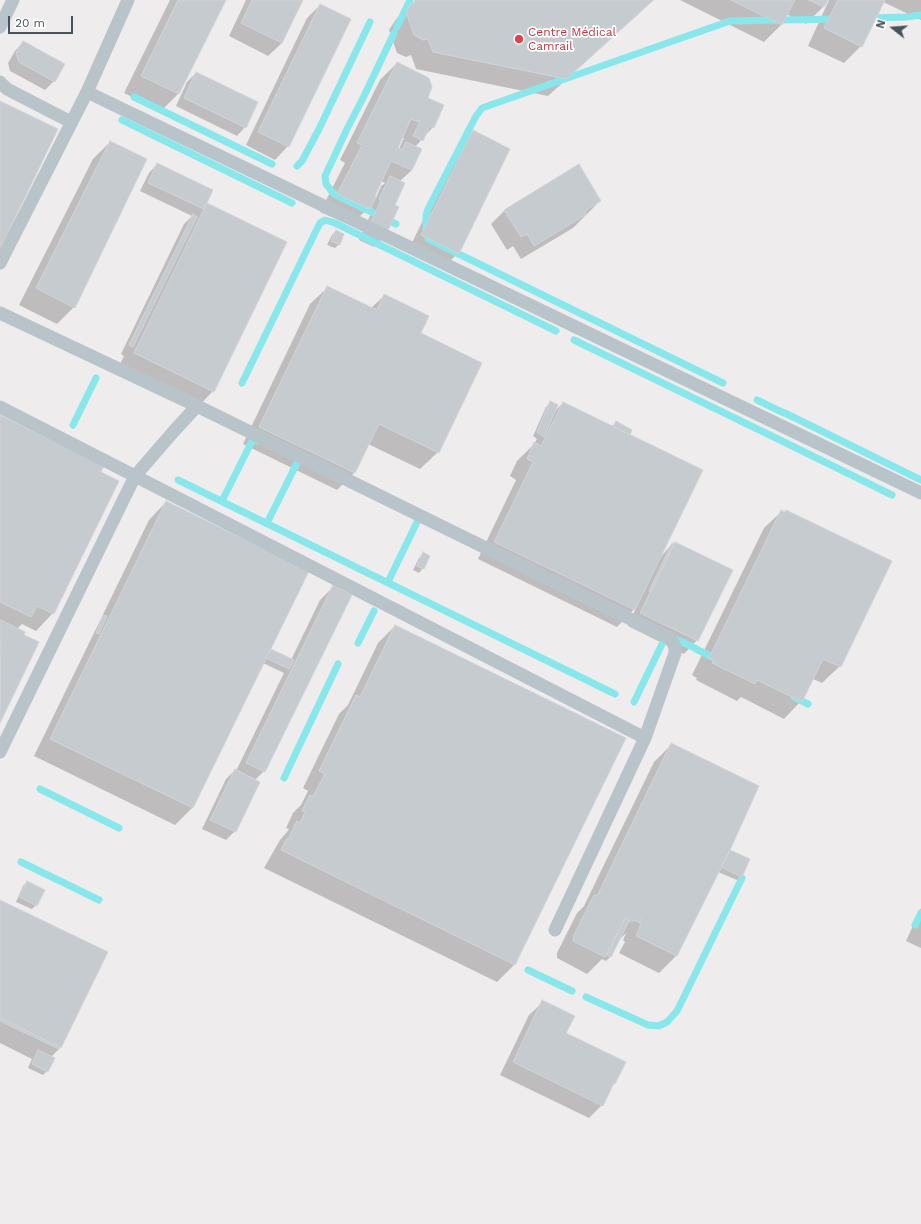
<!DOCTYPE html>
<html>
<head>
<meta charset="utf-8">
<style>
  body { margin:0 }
  #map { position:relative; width:921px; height:1224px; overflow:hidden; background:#efeced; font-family:"Work Sans",sans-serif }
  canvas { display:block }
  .north { position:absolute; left:873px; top:8px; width:40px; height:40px; -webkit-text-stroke:3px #fff; paint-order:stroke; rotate:287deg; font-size:11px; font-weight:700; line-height:16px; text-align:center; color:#45545a }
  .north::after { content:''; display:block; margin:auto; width:14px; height:18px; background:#45545a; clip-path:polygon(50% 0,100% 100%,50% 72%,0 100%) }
  .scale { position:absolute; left:8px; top:16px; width:65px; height:18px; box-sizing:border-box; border:2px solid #45545a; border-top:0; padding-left:5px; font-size:12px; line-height:14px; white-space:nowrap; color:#45545a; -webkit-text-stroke:3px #fff; paint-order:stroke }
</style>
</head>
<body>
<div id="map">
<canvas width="921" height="1224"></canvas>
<div class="north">N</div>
<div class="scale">20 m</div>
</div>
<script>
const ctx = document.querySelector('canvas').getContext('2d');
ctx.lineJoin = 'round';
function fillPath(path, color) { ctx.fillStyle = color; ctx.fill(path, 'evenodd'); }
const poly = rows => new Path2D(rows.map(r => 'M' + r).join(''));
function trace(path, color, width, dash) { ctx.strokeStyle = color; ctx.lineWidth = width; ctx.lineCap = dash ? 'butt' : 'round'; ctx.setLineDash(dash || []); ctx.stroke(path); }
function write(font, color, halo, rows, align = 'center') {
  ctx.font = font + ' "Work Sans",sans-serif'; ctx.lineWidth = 3.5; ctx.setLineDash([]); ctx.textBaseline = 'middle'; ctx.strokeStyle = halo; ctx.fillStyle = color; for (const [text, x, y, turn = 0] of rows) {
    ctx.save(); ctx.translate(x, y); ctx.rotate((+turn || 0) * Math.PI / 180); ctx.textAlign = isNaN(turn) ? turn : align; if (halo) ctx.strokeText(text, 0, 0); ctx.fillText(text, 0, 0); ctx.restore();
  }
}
fillPath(poly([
  [170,0,224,0,178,94,161,111,124,93],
  [246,0,302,0,282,43,268,56,229,36],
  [416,0,654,0,548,96,416,69,411,55,406,57,397,53,389,30,397,18],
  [680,0,827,0,823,7,806,24,786,14,781,25,764,42],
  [829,0,921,0,921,20,883,2,861,46,844,63,808,46],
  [320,5,288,146,275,160,246,145,307,18],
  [23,42,64,64,54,81,45,90,10,71,8,63,15,51],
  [397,63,426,98,433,127,415,147,412,170,400,181,383,238,374,247,359,240,373,209,370,207,350,225,320,212,345,163,340,160,380,80],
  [402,138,404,138,399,149,397,148],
  [381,181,385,183,381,186,376,198,373,197],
  [196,73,245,127,237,136,176,106,187,82],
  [473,131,458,253,445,266,409,249,460,144],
  [110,142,74,307,57,324,19,305,93,159],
  [157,164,204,207,207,204,213,391,196,409,117,370,124,356,121,354,184,224,192,216,140,191,149,173],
  [579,166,600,201,573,228,521,259,513,246,507,250,491,224,504,211],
  [336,231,339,244,335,248,327,245,332,235],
  [328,287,371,308,385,295,420,334,438,452,420,469,368,444,354,473,337,490,243,444,310,304],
  [551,403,555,411,563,403,612,427,616,423,629,434,658,560,672,544,673,545,675,543,697,640,684,654,628,626,637,606,617,627,478,559,516,480,510,476,517,461,534,444,537,439,533,436,546,407],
  [0,416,53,613,36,631,22,624,17,629,23,635,38,642,0,721],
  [166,502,268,653,291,660,320,600,333,587,264,771,255,780,235,831,226,840,202,829,226,779,235,770,236,771,284,673,263,663,192,808,175,825,34,756,149,520],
  [782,511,840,666,822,683,813,679,801,701,784,719,741,697,737,701,696,680,697,678,692,675,764,528],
  [423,554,423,568,419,573,413,570,419,558],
  [395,626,514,965,497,982,264,868,280,840,287,832,289,829,286,828,293,813,301,805,308,791,303,788,339,714,348,705,378,643],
  [671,745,729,850,741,876,737,880,718,872,676,956,659,973,619,953,625,942,623,940,626,933,620,939,619,938,610,957,606,961,602,959,587,974,557,958,557,953,577,913,584,906,654,762],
  [27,882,36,905,32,909,16,902,23,886],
  [0,901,61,1047,51,1057,47,1071,43,1075,28,1068,32,1059,0,1043],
  [921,908,921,948,906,941],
  [543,1002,565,1034,624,1062,614,1083,610,1088,602,1105,589,1118,500,1075,529,1015]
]), '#0003');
trace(poly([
  [867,18,906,17,921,15],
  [397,27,410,0],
  [394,33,364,96,347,129,325,176,326,184,334,194,396,224],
  [134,97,272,164],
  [122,120,292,203],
  [297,166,302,161,319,129,370,22],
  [428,234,426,229,426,215,428,209,476,116,482,108,730,21,837,19],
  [428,239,723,383],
  [574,340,780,440],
  [242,383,316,231,320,223,325,220,335,223,556,331],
  [757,400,784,413],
  [785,413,921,480],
  [73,425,96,378],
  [782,441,892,495],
  [178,480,615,694],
  [222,501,253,439,258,441],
  [267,523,298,461],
  [388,582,418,520],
  [671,637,695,648],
  [358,643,374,611],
  [696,649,718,660],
  [794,697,808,704],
  [634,702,663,642],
  [284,778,338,664],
  [40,789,119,828],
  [21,862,99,900],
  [915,925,921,913],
  [528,970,572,991],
  [586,997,648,1025,659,1026,667,1022,677,1011,742,878]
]), '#87e7ea', 7);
const building = poly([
  [178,0,226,0,179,94,141,76,178,0],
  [252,0,303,0,282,43,241,23,252,0],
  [414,0,653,0,566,79,433,52,428,39,423,40,414,35,406,12,410,5,415,2,414,0],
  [731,0,795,0,782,25,731,0],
  [809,0,828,0,824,7,809,0],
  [838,0,885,0,862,47,824,28,838,0],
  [320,4,351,19,289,147,258,132,320,4],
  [23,41,65,64,55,82,19,62,16,53,23,41],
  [397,62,429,78,432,87,428,98,444,105,434,128,430,126,423,141,413,136,420,121,418,120,418,122,411,119,398,148,402,150,406,142,422,149,412,170,391,161,375,196,376,197,371,208,369,207,369,209,337,194,362,145,357,143,397,62],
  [196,72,258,102,246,128,184,98,196,72],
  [0,101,58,129,0,249,0,101],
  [473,130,510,149,459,254,421,235,473,130],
  [110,141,147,159,75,308,36,288,110,141],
  [157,163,213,190,204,209,148,183,157,163],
  [579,164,601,201,585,211,587,214,534,246,527,234,521,237,504,210,579,164],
  [390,176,405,183,395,205,399,207,384,239,367,231,381,200,379,199,390,176],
  [207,203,287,242,214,392,134,353,207,203],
  [193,214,197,217,133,347,129,345,193,214],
  [336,230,344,234,340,245,331,241,336,230],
  [327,286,377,310,384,294,429,316,421,333,482,363,439,453,379,424,355,473,259,427,327,286],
  [550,401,558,405,544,437,537,432,550,401],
  [563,402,703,470,635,610,494,542,533,462,527,459,534,442,541,446,563,402],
  [0,415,104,466,101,472,119,481,54,614,37,606,31,617,0,602,0,415],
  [616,421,632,430,630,435,613,426,616,421],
  [166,501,309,571,193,808,50,739,166,501],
  [781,510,785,512,786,510,892,561,841,667,823,659,802,702,757,680,755,684,712,663,714,660,709,658,781,510],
  [675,542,733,570,698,641,640,613,675,542],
  [672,543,674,544,651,592,649,591,672,543],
  [423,552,430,556,424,569,417,566,423,552],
  [333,585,352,595,265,772,246,763,333,585],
  [103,615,107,616,99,634,96,633,103,615],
  [1,620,25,632,24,635,39,642,0,723,1,620],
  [395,625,626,738,515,965,281,850,287,838,292,840,292,838,289,837,297,821,300,823,305,812,302,811,310,795,313,796,325,774,319,771,356,695,360,697,395,625],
  [271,649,294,660,289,669,266,658,271,649],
  [671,743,759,786,730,850,677,956,636,936,641,924,639,923,641,919,640,918,638,922,633,920,632,922,625,918,605,957,573,941,574,935,594,895,597,896,671,743],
  [235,769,260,782,236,832,210,820,235,769],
  [730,850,750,859,742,877,721,867,730,850],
  [27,881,45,890,37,906,19,897,27,881],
  [0,900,108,952,61,1048,0,1018,0,900],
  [625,918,629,921,611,957,607,955,625,918],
  [542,1000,575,1016,566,1033,626,1062,615,1084,614,1083,603,1106,513,1062,542,1000],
  [0,1018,60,1047,59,1049,0,1021,0,1018],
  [38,1050,55,1058,48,1072,32,1064,38,1050]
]);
fillPath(building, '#c6cbd0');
trace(building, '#d0d4d8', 1);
trace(poly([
  [0,27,13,0],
  [0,82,7,89,71,122],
  [87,92,921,493],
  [0,263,87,92,128,0],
  [0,313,197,406,671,639,675,647,675,653,645,738],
  [0,407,135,476,174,431,197,406],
  [0,752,135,476,645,738,555,930]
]), '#b8c4ca', 13);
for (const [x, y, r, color] of [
  [519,39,5,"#e0444e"]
]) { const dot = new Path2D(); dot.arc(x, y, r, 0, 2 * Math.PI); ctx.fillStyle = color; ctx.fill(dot); trace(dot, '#fff', 1.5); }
write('12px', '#be3a42', '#fff', [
  ["Centre Médical",528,32],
  ["Camrail",528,46]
], 'left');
</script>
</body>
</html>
